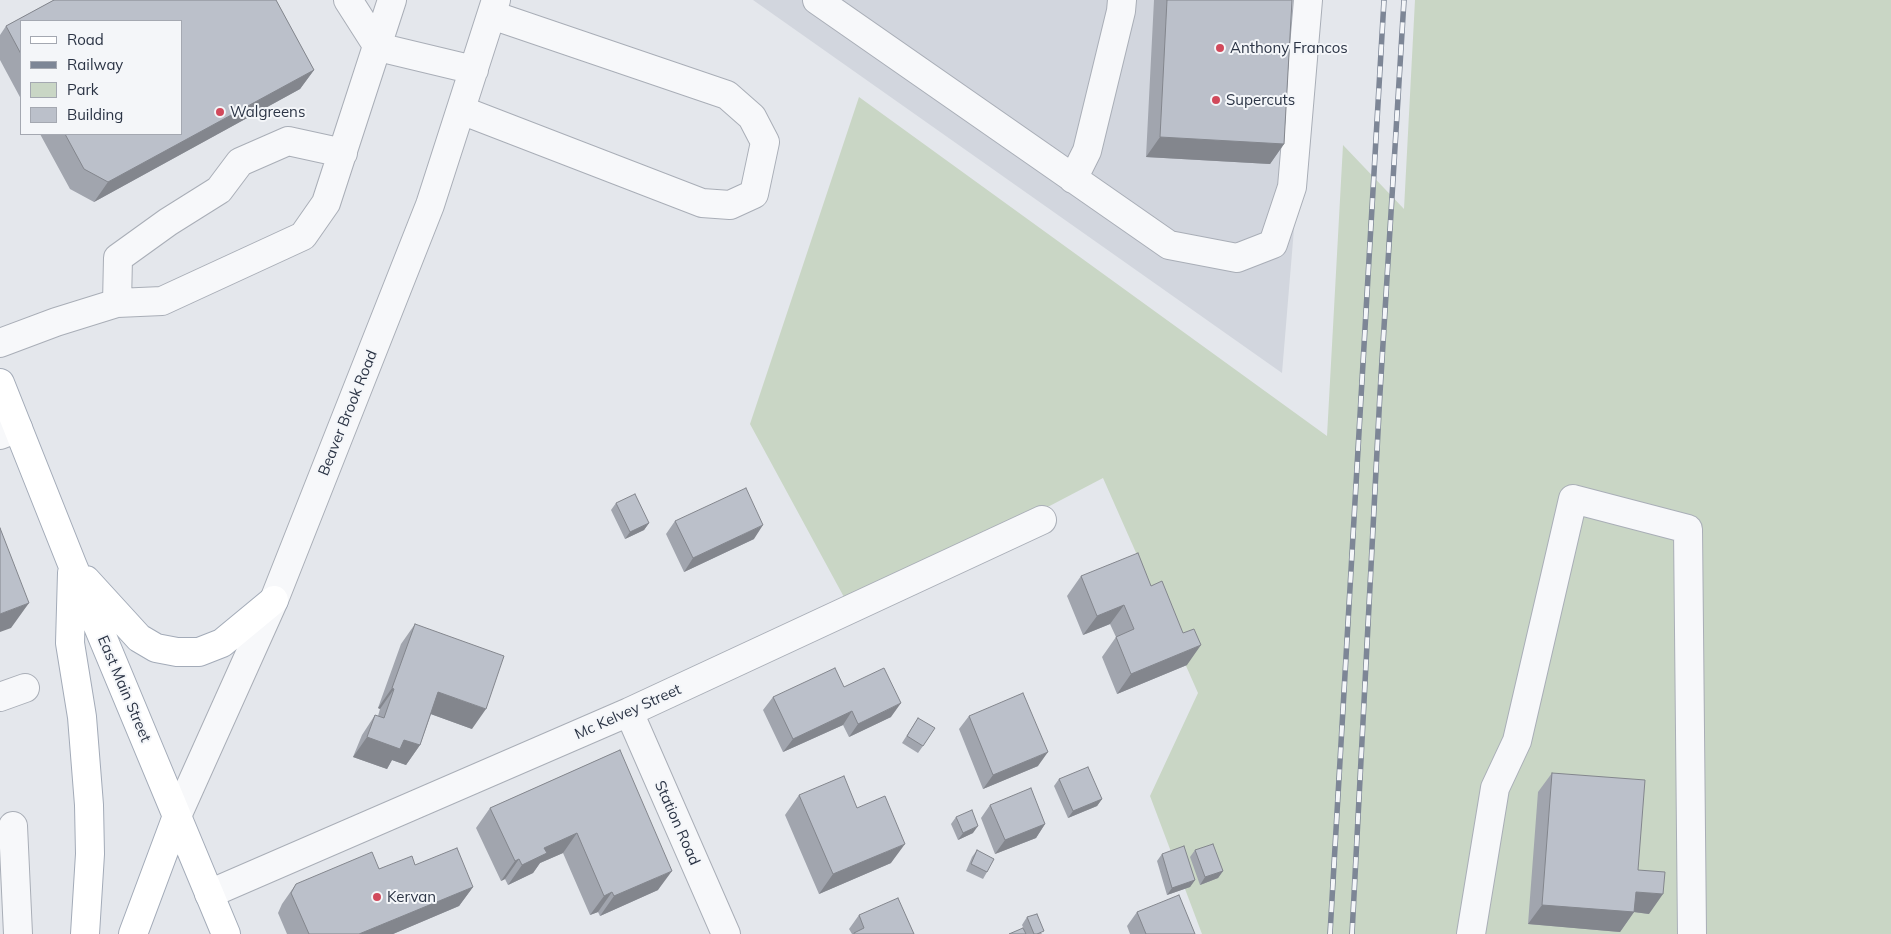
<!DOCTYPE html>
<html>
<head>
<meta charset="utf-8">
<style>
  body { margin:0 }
  #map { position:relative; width:1891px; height:934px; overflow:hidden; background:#e4e7ec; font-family:Mulish,sans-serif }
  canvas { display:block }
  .legend { position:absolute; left:20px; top:20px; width:162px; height:115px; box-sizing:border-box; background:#f4f6f9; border:1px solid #a4a8b1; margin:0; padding:6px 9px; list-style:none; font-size:15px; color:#2b3445 }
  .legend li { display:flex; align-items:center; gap:10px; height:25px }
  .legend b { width:25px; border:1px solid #a4a8b1 }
</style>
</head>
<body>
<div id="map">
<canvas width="1891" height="934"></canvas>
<ul class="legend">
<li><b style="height:6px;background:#fff"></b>Road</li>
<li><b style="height:6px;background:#7d8696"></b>Railway</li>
<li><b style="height:14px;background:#c9d6c5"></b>Park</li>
<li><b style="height:14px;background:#bbc0ca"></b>Building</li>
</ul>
</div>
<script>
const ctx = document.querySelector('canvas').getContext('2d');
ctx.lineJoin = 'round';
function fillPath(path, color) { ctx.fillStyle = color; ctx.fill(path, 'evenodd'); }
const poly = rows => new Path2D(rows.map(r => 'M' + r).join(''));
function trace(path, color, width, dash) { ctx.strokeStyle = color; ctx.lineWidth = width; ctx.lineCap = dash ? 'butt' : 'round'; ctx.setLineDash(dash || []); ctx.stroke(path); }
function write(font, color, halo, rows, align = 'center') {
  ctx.font = font + ' Mulish,sans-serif'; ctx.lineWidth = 4; ctx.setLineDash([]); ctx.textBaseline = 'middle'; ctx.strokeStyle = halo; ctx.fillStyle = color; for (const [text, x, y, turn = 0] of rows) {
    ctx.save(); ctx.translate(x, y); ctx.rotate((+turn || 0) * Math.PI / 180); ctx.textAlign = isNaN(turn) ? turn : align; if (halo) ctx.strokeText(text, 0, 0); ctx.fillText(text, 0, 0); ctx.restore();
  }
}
fillPath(poly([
  [753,0,1313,0,1282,373]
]), '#d2d6de');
fillPath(poly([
  [1415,0,1891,0,1891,934,1202,934,1150,796,1198,693,1103,478,851,610,750,424,859,97,1327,436,1343,145,1404,209]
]), '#c9d6c5');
const minor = poly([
  [348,0,378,47,474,70],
  [817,0,1169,245,1237,258,1273,244,1292,187,1308,0],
  [461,110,702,203,730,205,754,194,765,142,752,117,727,95,492,15],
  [1073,179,1087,151,1121,11,1122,0],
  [117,303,118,258,168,222,219,190,240,162,288,141,343,153],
  [0,343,56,322,117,303,162,301,303,236,326,203,392,0],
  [0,435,18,428],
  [0,697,25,688],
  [629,712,726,934],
  [177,816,274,600,430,205,496,0],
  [13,826,18,934],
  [209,894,629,712,1042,520],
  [1471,934,1495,788,1517,741,1573,499,1688,529,1692,934]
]);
const major = poly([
  [0,383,72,564,226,934],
  [72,573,70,643,82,717,89,805,90,854,85,934],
  [86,580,139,638,156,648,177,652,199,652,222,643,274,600],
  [133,934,177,816]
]);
trace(minor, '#a9aeb7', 30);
trace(major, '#a3abb8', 30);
trace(minor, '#f7f8fa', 28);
trace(major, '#fff', 28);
const rail = poly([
  [1330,934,1384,0],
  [1352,934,1380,393,1404,0]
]);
trace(rail, '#7d8696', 5.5);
trace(rail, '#f4f6f9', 4, [11]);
fillPath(poly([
  [54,0,276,0,314,70,300,89,94,202,70,189,40,134,181,134,181,21,21,21,21,99,0,60,0,35,6,26],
  [1154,0,1292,0,1284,144,1270,164,1146,157],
  [616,503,649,523,644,530,625,539,611,510],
  [675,521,754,539,684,572,666,534],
  [1081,576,1151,586,1187,665,1117,694,1102,657,1116,637,1110,624,1083,635,1067,596],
  [415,624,472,729,431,714,420,745,406,765,392,760,387,769,353,757,362,735,375,715,378,716,380,709,378,708,401,644],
  [844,687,891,717,849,737,843,725,783,752,763,710,773,697],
  [969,716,1038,766,983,789,959,729],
  [918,718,923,746,918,753,902,743],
  [620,750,658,890,600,916,598,912,590,915,563,853,540,863,533,873,508,885,505,879,501,881,476,828,490,808],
  [1552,773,1638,870,1649,914,1634,912,1620,932,1528,924,1538,792],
  [1059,779,1102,799,1097,806,1068,818,1054,786],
  [799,795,857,808,891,863,819,894,785,815],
  [990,805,1045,824,1036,838,995,854,981,818],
  [956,817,973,833,958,840,951,824],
  [977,850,987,872,983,879,966,871,972,857],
  [1195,850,1223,871,1218,878,1200,885,1190,857],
  [1162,854,1195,880,1190,887,1167,895,1157,861],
  [415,865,473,887,459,906,393,934,287,934,278,913,282,904,296,884,379,869],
  [1137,912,1195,934,1130,934,1127,926],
  [859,915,914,934,852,934,849,929],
  [1027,917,1042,934,1009,934,1024,929,1022,925]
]), '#a1a5ae');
fillPath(poly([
  [314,70,300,89,94,202,108,182],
  [1160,137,1284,144,1270,164,1146,157],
  [649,523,644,530,625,539,630,532],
  [763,525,754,539,684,572,693,558],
  [29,603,11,628,0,632,0,614],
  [1124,605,1110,624,1083,635,1097,616],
  [1201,645,1187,665,1117,694,1131,674],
  [392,688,394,689,380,709,378,708],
  [438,692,486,709,472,729,425,712],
  [901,703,891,717,849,737,858,724],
  [852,711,843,725,783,752,793,739],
  [367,737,404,740,420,745,406,765,392,760,387,769,353,757],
  [1048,752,1038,766,983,789,993,775],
  [1102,799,1097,806,1068,818,1073,811],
  [1045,824,1036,838,995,854,1005,840],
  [978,826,973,833,958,840,963,833],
  [577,833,563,853,540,863,533,873,508,885,522,865,544,848],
  [905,844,891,863,819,894,833,874],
  [519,859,505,879,501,881,515,861],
  [672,871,658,890,600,916,614,896],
  [1223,871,1218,878,1200,885,1205,877],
  [1195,880,1190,887,1167,895,1172,888],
  [473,887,459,906,393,934,359,934],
  [612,892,598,912,590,915,604,896],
  [1636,892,1663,894,1649,914,1634,912,1620,932,1528,924,1542,905]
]), '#83868d');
const building = poly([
  [54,0,276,0,314,70,108,182,84,169,65,134,181,134,181,21,21,21,21,54,6,26,54,0],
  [1167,0,1292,0,1284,144,1160,137,1167,0],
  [746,488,763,525,693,558,675,521,746,488],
  [635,494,649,523,630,532,616,503,635,494],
  [0,528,29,603,0,614,0,528],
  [1138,553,1151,586,1162,581,1183,633,1194,629,1201,645,1131,674,1116,637,1134,629,1124,605,1097,616,1081,576,1138,553],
  [415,624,504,656,486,709,438,692,420,745,404,740,400,749,367,737,375,715,384,718,394,689,392,688,415,624],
  [835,668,844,687,884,668,901,703,858,724,852,711,793,739,773,697,835,668],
  [1023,693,1048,752,993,775,969,716,1023,693],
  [918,718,935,728,923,746,907,736,918,718],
  [620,750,672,871,614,896,612,892,604,896,577,833,544,848,547,853,522,865,519,859,515,861,490,808,620,750],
  [1088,767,1102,799,1073,811,1059,779,1088,767],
  [1552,773,1645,780,1638,870,1665,872,1663,894,1636,892,1634,912,1542,905,1552,773],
  [844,776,857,808,885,796,905,844,833,874,799,795,844,776],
  [1031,788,1045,824,1005,840,990,805,1031,788],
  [972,810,978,826,963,833,956,817,972,810],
  [1213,844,1223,871,1205,877,1195,850,1213,844],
  [1184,846,1195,880,1172,888,1162,854,1184,846],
  [457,848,473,887,359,934,309,934,291,893,296,884,372,852,379,869,412,856,415,865,457,848],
  [977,850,994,859,987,872,971,864,977,850],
  [1179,895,1195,934,1146,934,1137,912,1179,895],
  [898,898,914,934,854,934,854,933,864,928,859,915,898,898],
  [1037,914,1044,931,1037,934,1034,934,1027,917,1037,914],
  [1023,928,1026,934,1009,934,1023,928]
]);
fillPath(building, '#bbc0ca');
trace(building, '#83868d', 1);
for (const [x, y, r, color] of [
  [1220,48,5,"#d1495b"],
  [1216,100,5,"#d1495b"],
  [220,112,5,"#d1495b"],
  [377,897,5,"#d1495b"]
]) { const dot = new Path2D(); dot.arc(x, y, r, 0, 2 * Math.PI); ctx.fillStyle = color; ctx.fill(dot); trace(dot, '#f4f6f9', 2); }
write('15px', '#2b3445', '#f4f6f9', [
  ["Anthony Francos",1230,48],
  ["Supercuts",1226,100],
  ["Walgreens",230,112],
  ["Kervan",387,897]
], 'left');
write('15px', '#2b3445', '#f4f6f9', [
  ["Beaver Brook Road",348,413,-68],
  ["East Main Street",124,689,67],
  ["Mc Kelvey Street",628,712,-24],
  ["Station Road",677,823,66]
]);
</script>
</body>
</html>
